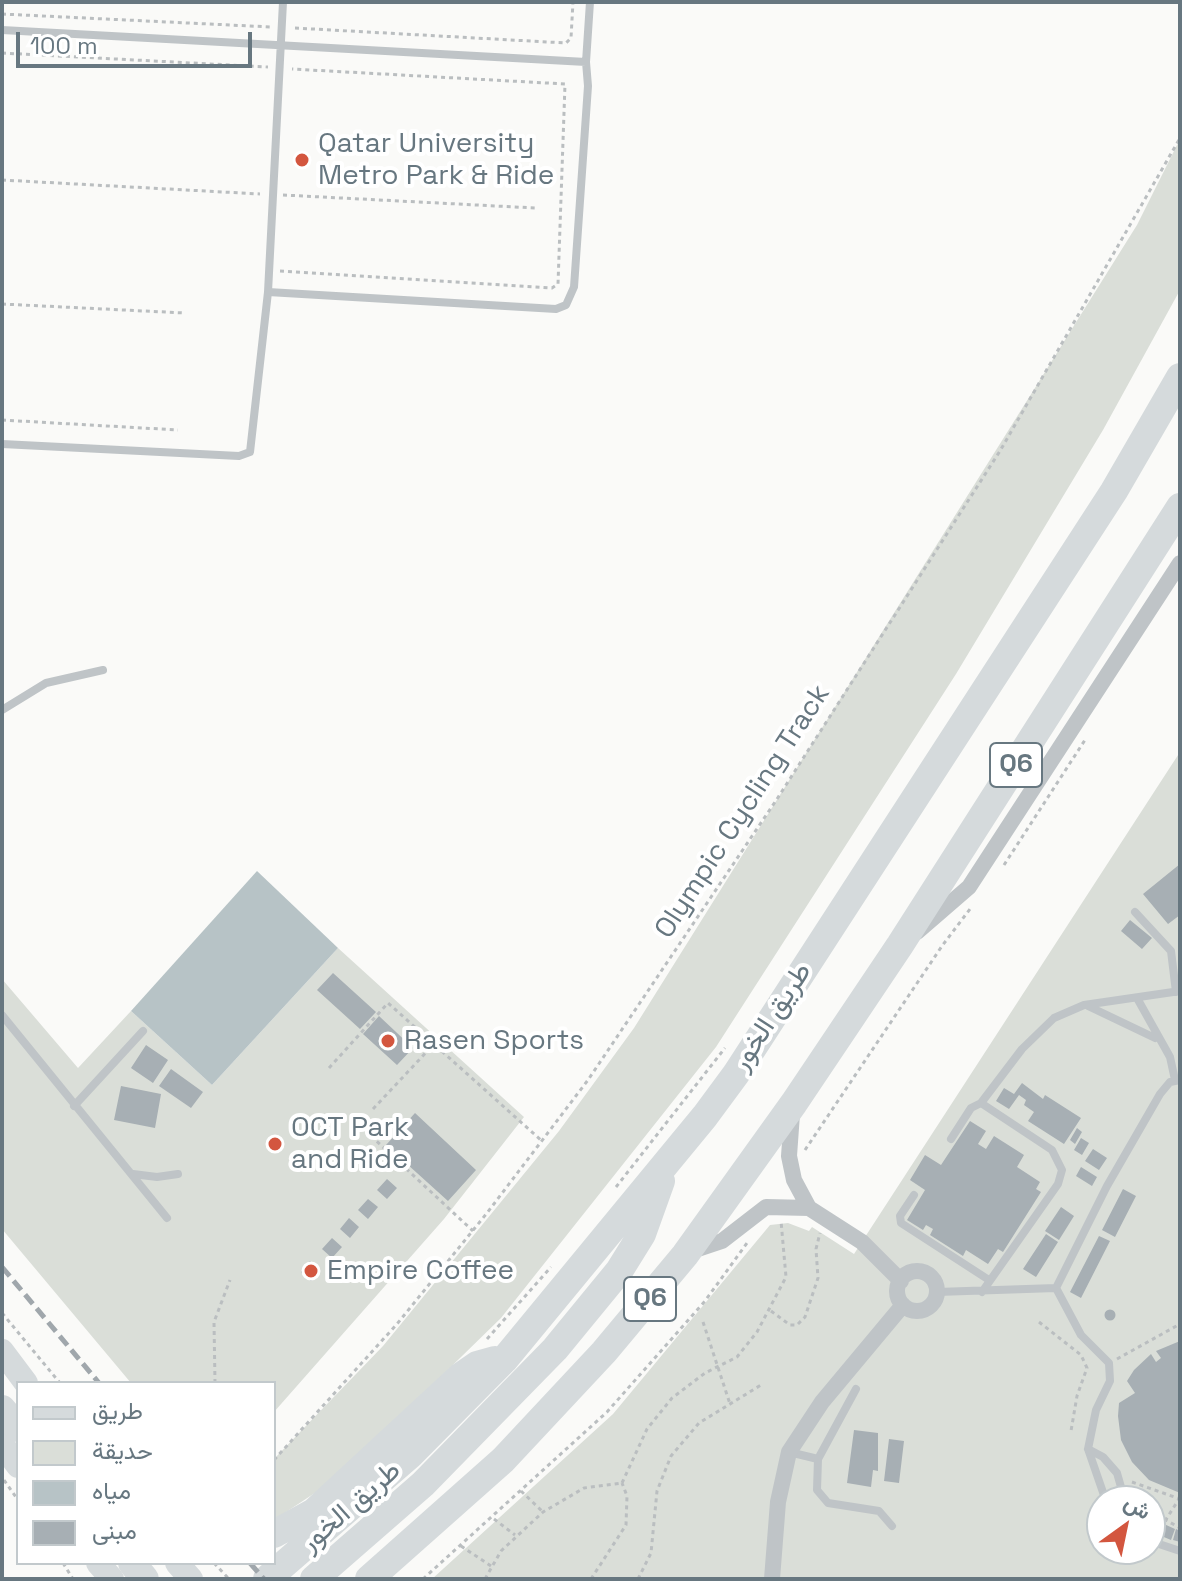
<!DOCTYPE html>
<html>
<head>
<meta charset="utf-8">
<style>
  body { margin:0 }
  #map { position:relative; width:1182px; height:1581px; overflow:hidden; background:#fafaf8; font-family:"Space Grotesk",Vazirmatn,sans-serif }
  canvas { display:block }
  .frame { position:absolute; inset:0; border:4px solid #677780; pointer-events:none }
  .legend { position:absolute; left:16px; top:1381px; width:260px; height:184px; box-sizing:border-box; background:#fff; border:2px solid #c2c9cc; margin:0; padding:10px 14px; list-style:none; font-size:24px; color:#677780 }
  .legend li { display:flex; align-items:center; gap:16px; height:40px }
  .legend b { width:40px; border:2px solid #c2c9cc }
  .north { position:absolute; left:1086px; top:1485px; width:80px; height:80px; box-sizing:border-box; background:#fff; border:2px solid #c2c9cc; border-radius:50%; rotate:33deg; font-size:22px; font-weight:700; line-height:32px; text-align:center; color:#677780 }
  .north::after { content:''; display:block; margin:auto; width:28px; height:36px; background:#d3563f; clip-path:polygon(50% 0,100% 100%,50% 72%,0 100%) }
  .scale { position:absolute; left:16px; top:32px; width:236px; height:36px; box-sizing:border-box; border:4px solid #677780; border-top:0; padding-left:10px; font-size:24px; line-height:28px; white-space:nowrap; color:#677780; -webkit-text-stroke:6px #fff; paint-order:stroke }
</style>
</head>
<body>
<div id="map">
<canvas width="1182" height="1581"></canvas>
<div class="frame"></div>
<ul class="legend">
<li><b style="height:10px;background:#d5dadc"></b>طريق</li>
<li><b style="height:22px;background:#daded8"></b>حديقة</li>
<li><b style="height:22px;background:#b7c3c6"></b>مياه</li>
<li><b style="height:22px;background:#a7afb4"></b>مبنى</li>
</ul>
<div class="north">ش</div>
<div class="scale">100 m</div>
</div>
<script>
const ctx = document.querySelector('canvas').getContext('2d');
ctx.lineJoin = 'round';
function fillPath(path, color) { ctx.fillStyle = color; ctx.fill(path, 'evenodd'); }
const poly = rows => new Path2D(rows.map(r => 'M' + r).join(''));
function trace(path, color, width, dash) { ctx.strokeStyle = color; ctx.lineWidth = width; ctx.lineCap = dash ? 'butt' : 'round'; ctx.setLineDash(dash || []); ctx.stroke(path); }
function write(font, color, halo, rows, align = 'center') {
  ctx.font = font + ' "Space Grotesk",Vazirmatn,sans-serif'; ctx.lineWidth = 8; ctx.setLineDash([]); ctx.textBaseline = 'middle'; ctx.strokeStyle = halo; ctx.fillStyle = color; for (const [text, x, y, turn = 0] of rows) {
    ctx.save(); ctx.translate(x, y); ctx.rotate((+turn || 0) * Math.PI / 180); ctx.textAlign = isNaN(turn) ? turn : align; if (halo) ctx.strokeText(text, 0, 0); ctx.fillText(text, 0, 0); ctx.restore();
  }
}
fillPath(poly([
  [1180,139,1180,290,1103,430,956,674,716,1047,501,1318,336,1479,274,1520,274,1459,383,1346,559,1131,634,1028,1137,225],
  [1180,752,1180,1579,432,1579,613,1414,770,1225,788,1223,809,1231,812,1227,854,1254],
  [1102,1501,1150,1501,1150,1549,1102,1549],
  [338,948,524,1117,444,1219,274,1412,274,1383,131,1383,2,1229,2,979,78,1068,131,1011,212,1085]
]), '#daded8');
fillPath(poly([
  [257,871,338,948,212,1085,131,1011]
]), '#b7c3c6');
fillPath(poly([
  [1180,864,1180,915,1168,924,1143,894],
  [1130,920,1152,938,1142,949,1121,931],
  [333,973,376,1012,360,1029,317,990],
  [379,1016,413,1048,397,1065,363,1034],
  [146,1045,168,1060,153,1083,131,1068],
  [171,1069,203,1092,191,1108,159,1086],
  [1022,1083,1043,1099,1045,1095,1081,1118,1064,1144,1028,1121,1034,1112,1024,1105,1026,1100,1019,1095,1009,1109,996,1101,1004,1088,1014,1094],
  [121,1086,161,1094,155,1128,114,1120],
  [415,1113,476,1170,448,1201,386,1145],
  [970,1121,986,1131,978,1144,986,1149,994,1136,1024,1155,1017,1167,1040,1182,1036,1189,1041,1192,1003,1252,998,1249,988,1264,966,1250,963,1256,930,1235,933,1229,926,1225,923,1230,907,1220,925,1190,910,1180,925,1155,941,1165],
  [1077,1128,1082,1132,1075,1144,1070,1140],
  [1081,1138,1089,1143,1082,1155,1074,1150],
  [1093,1149,1107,1158,1099,1170,1085,1161],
  [1081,1167,1097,1177,1092,1186,1076,1176],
  [387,1179,397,1188,387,1199,377,1190],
  [1123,1189,1136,1196,1115,1237,1102,1230],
  [368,1199,378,1207,368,1219,358,1210],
  [1061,1207,1074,1216,1059,1240,1045,1231],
  [349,1218,359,1227,350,1238,340,1229],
  [1046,1234,1058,1242,1036,1277,1023,1269],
  [1099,1236,1110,1241,1081,1298,1070,1292],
  [332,1238,342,1247,332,1258,322,1249],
  [310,1261,320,1270,311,1281,301,1272],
  '1104.5 1315a5.5 5.5 0 1 1 11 0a5.5 5.5 0 1 1-11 0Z',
  [1180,1341,1180,1493,1149,1480,1132,1462,1121,1440,1118,1416,1119,1403,1135,1393,1127,1381,1134,1370,1151,1354,1156,1362,1161,1358,1156,1351],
  [854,1430,878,1433,878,1471,873,1470,871,1487,847,1483],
  [889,1439,904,1441,899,1483,884,1481],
  [1154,1518,1164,1524,1157,1534,1150,1529],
  [1164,1524,1175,1529,1171,1540,1159,1535],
  [1176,1529,1180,1531,1180,1542,1173,1540]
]), '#a7afb4');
trace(poly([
  [2,14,271,27],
  [295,28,566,43,571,38,573,2],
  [2,53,268,67],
  [2,180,260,194],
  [283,195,535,208],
  [280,271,552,288,558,284,565,84,292,69],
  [2,304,185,313],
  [2,420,178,430],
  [1004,865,1085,740],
  [329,1068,388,1003,542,1141],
  [373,1109,434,1044],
  [371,1136,473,1231],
  [805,1150,942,946,970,909],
  [616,1187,725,1048],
  [771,1311,790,1325,797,1325,805,1317,818,1278,816,1249,820,1233],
  [2,1313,60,1383],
  [703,1322,730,1404],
  [1039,1322,1081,1355,1087,1368,1077,1396,1071,1431],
  [487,1339,551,1267],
  [1117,1359,1180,1324],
  [215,1383,214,1322,230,1280],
  [274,1460,397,1324,487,1213,588,1080,777,799,1000,451,1180,138],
  [4,1480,18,1500],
  [1132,1482,1180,1499],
  [622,1483,647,1429,672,1398,705,1373,737,1357,757,1332,786,1277,781,1221],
  [521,1491,542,1511],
  [1131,1492,1139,1501],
  [1150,1511,1180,1528],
  [494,1519,515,1535],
  [1165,1521,1179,1499],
  [461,1546,491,1566],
  [63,1563,73,1579],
  [214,1563,229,1579],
  [423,1579,607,1412,705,1301,747,1243],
  [485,1579,501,1551,543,1512,584,1488,622,1483],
  [591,1579,626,1525,627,1496,622,1483],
  [638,1579,651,1553,657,1491,671,1456,699,1423,761,1385]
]), '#babec0', 3, [4, 4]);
trace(poly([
  [2,30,586,62],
  [268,292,556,309,566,305,574,287,588,86,586,62,590,2],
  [2,444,239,456,250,452,268,292,283,2],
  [2,710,46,683,103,670],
  [1135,912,1171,951,1176,992],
  [1137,998,1170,1057,1175,1080],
  [1088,1006,1155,1038],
  [2,1015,167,1218],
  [981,1103,1052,1150,1062,1170,1058,1184,982,1292],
  [74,1106,143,1031],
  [951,1139,971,1108,981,1103,1022,1049,1054,1018,1084,1005,1180,991],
  [133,1174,157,1177,178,1174],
  [914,1195,900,1216,901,1223,989,1280],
  [1056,1288,1107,1186,1160,1094,1170,1082,1180,1080],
  [1056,1288,1081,1335,1109,1363,1110,1381,1096,1410,1088,1449,1106,1501],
  [937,1292,1056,1288],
  [856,1389,818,1459,817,1490,828,1503,879,1511,892,1526],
  [1088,1449,1103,1457,1117,1473,1121,1487,1114,1501],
  [789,1452,818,1459],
  [1150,1541,1180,1551]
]), '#bfc4c7', 8);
trace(poly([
  [917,932,969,887,1180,563],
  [792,1114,789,1156,794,1180,809,1208],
  [689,1252,722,1241,766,1207,809,1208,862,1242,901,1281],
  '897 1291a20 20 0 1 1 40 0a20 20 0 1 1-40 0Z',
  [772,1579,778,1502,789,1452,822,1402,903,1305]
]), '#bfc4c7', 16);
trace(poly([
  [2,1351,26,1383],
  [2,1444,18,1466],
  [98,1563,112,1579],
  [177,1563,191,1579]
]), '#d5dadc', 24);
trace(poly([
  [2,1409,18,1428],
  [274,1534,314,1512,461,1376,477,1365,495,1360],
  [132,1563,145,1579],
  [267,1579,410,1455,504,1360,705,1116,736,1074,1114,491,1180,377],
  [314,1579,423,1484,555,1349,619,1271,642,1234,661,1181],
  [369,1579,503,1460,604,1352,685,1255,794,1103,900,945,1180,507]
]), '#d5dadc', 28);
trace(poly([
  [2,1267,99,1383],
  [250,1563,264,1579]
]), '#a0a7ac', 5, [12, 6]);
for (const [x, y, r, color] of [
  [302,160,8,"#d3563f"],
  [388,1041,8,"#d3563f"],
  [275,1144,8,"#d3563f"],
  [311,1271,8,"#d3563f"]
]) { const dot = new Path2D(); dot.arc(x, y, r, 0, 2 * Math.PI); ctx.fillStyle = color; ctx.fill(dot); trace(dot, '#fff', 3); }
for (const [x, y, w] of [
  [1016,765,52],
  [650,1299,52]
]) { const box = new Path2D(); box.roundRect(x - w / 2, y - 22, w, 44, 6); ctx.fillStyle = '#fff'; ctx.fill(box); trace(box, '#677780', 2); }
write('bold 26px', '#677780', null, [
  ["Q6",1016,765],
  ["Q6",650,1299]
]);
write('28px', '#677780', '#fff', [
  ["Qatar University",318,144],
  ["Metro Park & Ride",318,176],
  ["Rasen Sports",404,1041],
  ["OCT Park",291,1128],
  ["and Ride",291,1160],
  ["Empire Coffee",327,1271]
], 'left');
write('28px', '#677780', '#fff', [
  ["Olympic Cycling Track",743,812,-57],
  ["طريق الخور",772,1017,-57],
  ["طريق الخور",351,1507,-41]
]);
</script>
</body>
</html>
